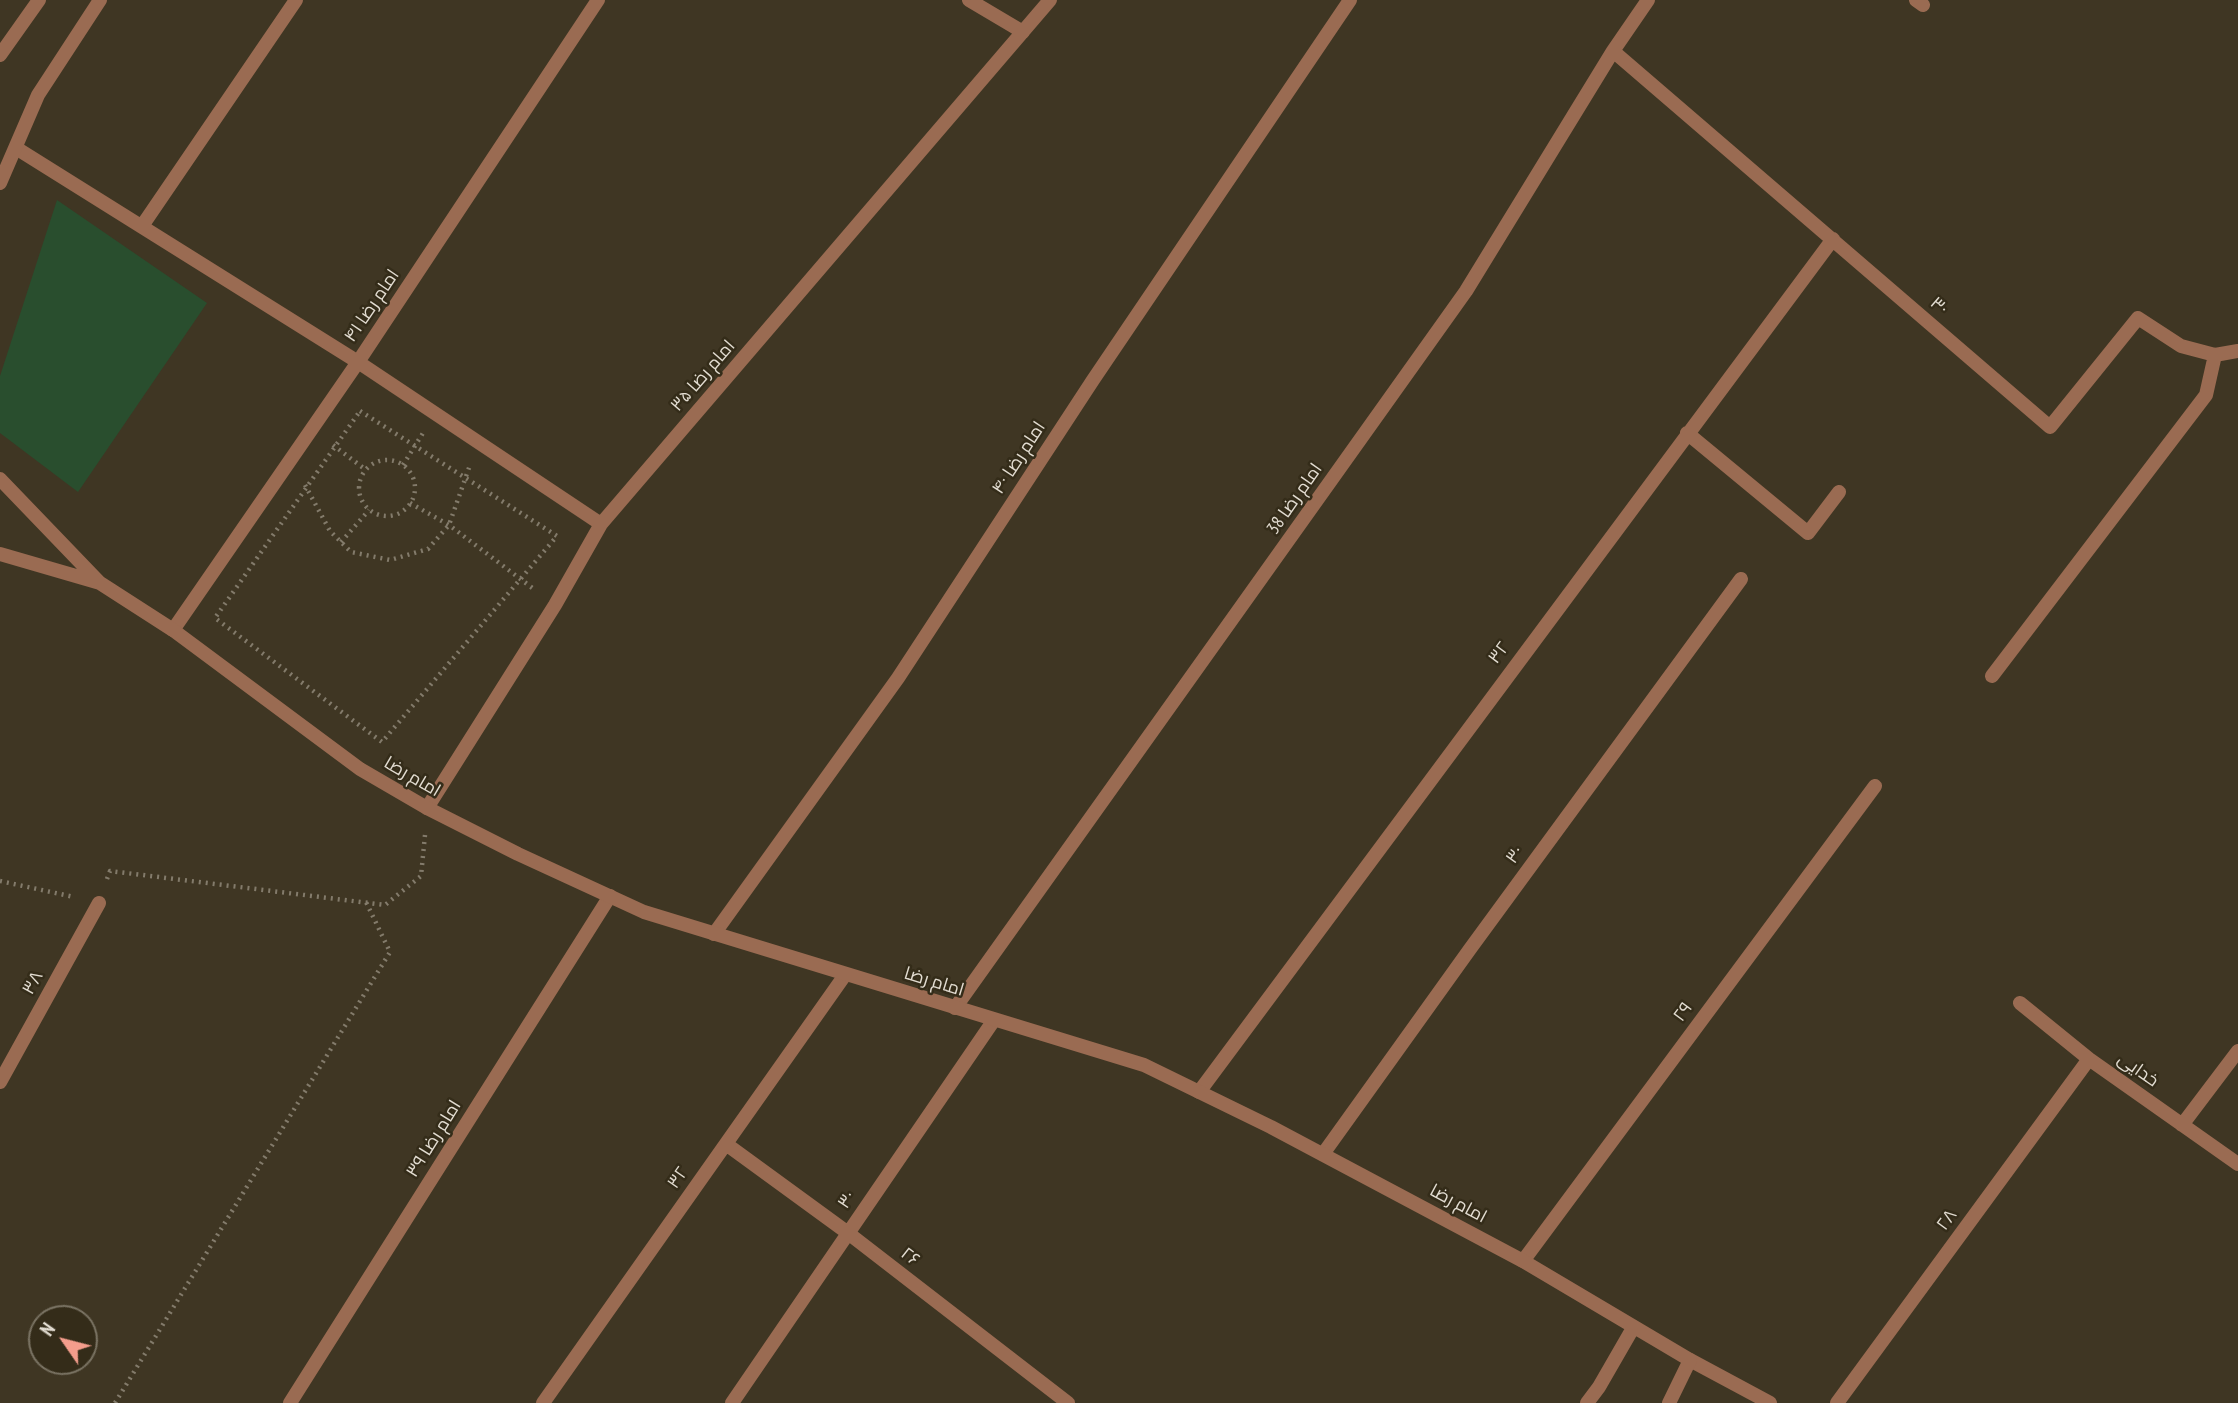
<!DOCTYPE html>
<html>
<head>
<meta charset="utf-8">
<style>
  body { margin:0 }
  #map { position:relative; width:2238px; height:1403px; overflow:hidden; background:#3f3623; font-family:"PT Sans Narrow",sans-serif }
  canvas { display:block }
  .north { position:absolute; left:28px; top:1305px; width:70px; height:70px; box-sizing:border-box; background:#342c19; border:2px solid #7a7363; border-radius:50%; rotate:305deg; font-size:19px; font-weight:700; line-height:28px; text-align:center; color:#e3ddd2 }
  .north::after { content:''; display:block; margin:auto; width:24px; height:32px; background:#f49d8c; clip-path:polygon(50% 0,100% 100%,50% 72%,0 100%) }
</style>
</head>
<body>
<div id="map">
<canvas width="2238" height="1403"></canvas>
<div class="north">N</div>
</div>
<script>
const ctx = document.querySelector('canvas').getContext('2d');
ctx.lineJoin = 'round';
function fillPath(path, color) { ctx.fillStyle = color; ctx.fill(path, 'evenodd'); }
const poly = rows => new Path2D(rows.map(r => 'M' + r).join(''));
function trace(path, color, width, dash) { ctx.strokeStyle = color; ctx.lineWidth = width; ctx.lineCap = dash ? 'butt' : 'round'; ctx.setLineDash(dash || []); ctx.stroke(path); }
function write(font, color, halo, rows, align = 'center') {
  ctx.font = font + ' "PT Sans Narrow",Cairo,sans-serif'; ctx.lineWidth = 5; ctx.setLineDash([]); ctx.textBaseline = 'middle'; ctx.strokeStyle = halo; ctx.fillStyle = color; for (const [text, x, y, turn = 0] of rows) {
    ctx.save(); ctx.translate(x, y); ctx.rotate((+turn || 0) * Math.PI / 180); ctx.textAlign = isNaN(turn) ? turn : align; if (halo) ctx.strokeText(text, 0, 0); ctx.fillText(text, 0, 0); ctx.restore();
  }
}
fillPath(poly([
  [57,200,207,303,78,492,0,433,0,376]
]), '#294e2e');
trace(poly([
  [360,411,557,536,382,742,215,618,360,411],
  [333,445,366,470],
  '359 488a28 28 0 1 1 56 0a28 28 0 1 1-56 0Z',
  [403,465,423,433],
  [305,485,330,531,351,552,390,560,428,549,449,525,470,465],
  [410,503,449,525,535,590],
  [341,542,369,510],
  [107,879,110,871,385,905,421,876,425,835],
  [0,881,74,897],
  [115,1403,390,952,366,902]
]), '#837b6b', 4.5, [2, 5]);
trace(poly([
  [969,0,1023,32],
  [1916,0,1923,5],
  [1613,51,2050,427,2138,318,2181,346,2215,355,2238,351],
  [16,148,358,362,601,524],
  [142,226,296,0],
  [1687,433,1808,533,1839,492],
  [173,630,358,362,598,0],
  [1992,676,2206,395,2215,355],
  [427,808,555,605,601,524,1050,0],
  [714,934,898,678,1093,380,1350,0],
  [2020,1003,2089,1059,2238,1164],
  [955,1008,1466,291,1613,51,1648,0],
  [0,1082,99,903],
  [1199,1092,1833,239],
  [2182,1125,2238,1051],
  [726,1144,848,1233,1068,1403],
  [1323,1154,1470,949,1741,579],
  [1523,1261,1875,786],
  [1690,1360,1770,1403],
  [290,1403,610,896],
  [543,1403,845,975],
  [732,1403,994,1020],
  [1837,1403,2089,1059]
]), '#9a6b52', 14);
trace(poly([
  [0,55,39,0],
  [0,183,38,95,100,0],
  [0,479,100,583,0,554],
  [100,583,173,630,360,769,427,808,518,854,644,912,1144,1065,1271,1127,1523,1261,1690,1360,1669,1403],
  [1587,1403,1599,1387,1633,1328]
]), '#9a6b52', 14);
write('18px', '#e3ddd2', '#342c19', [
  ["امام رضا ۴۱",372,306,-56],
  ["۳۰",1939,306,41],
  ["امام رضا ۳۵",703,376,-49],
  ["امام رضا ۴۰",1019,458,-57],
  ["امام رضا 38",1295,499,-55],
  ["۳۲",1499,653,-53],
  ["امام رضا",412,777,30],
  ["۳۰",1515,855,-54],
  ["امام رضا",934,982,17],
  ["۳۸",33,983,-61],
  ["۲۹",1683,1012,-54],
  ["خدایی",2138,1070,35],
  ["امام رضا ۳۹",434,1139,-58],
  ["۳۲",678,1178,-55],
  ["۳۰",847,1200,-56],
  ["امام رضا",1458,1204,28],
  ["۲۸",1947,1220,-54],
  ["۲۶",910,1257,38]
]);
</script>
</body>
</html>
